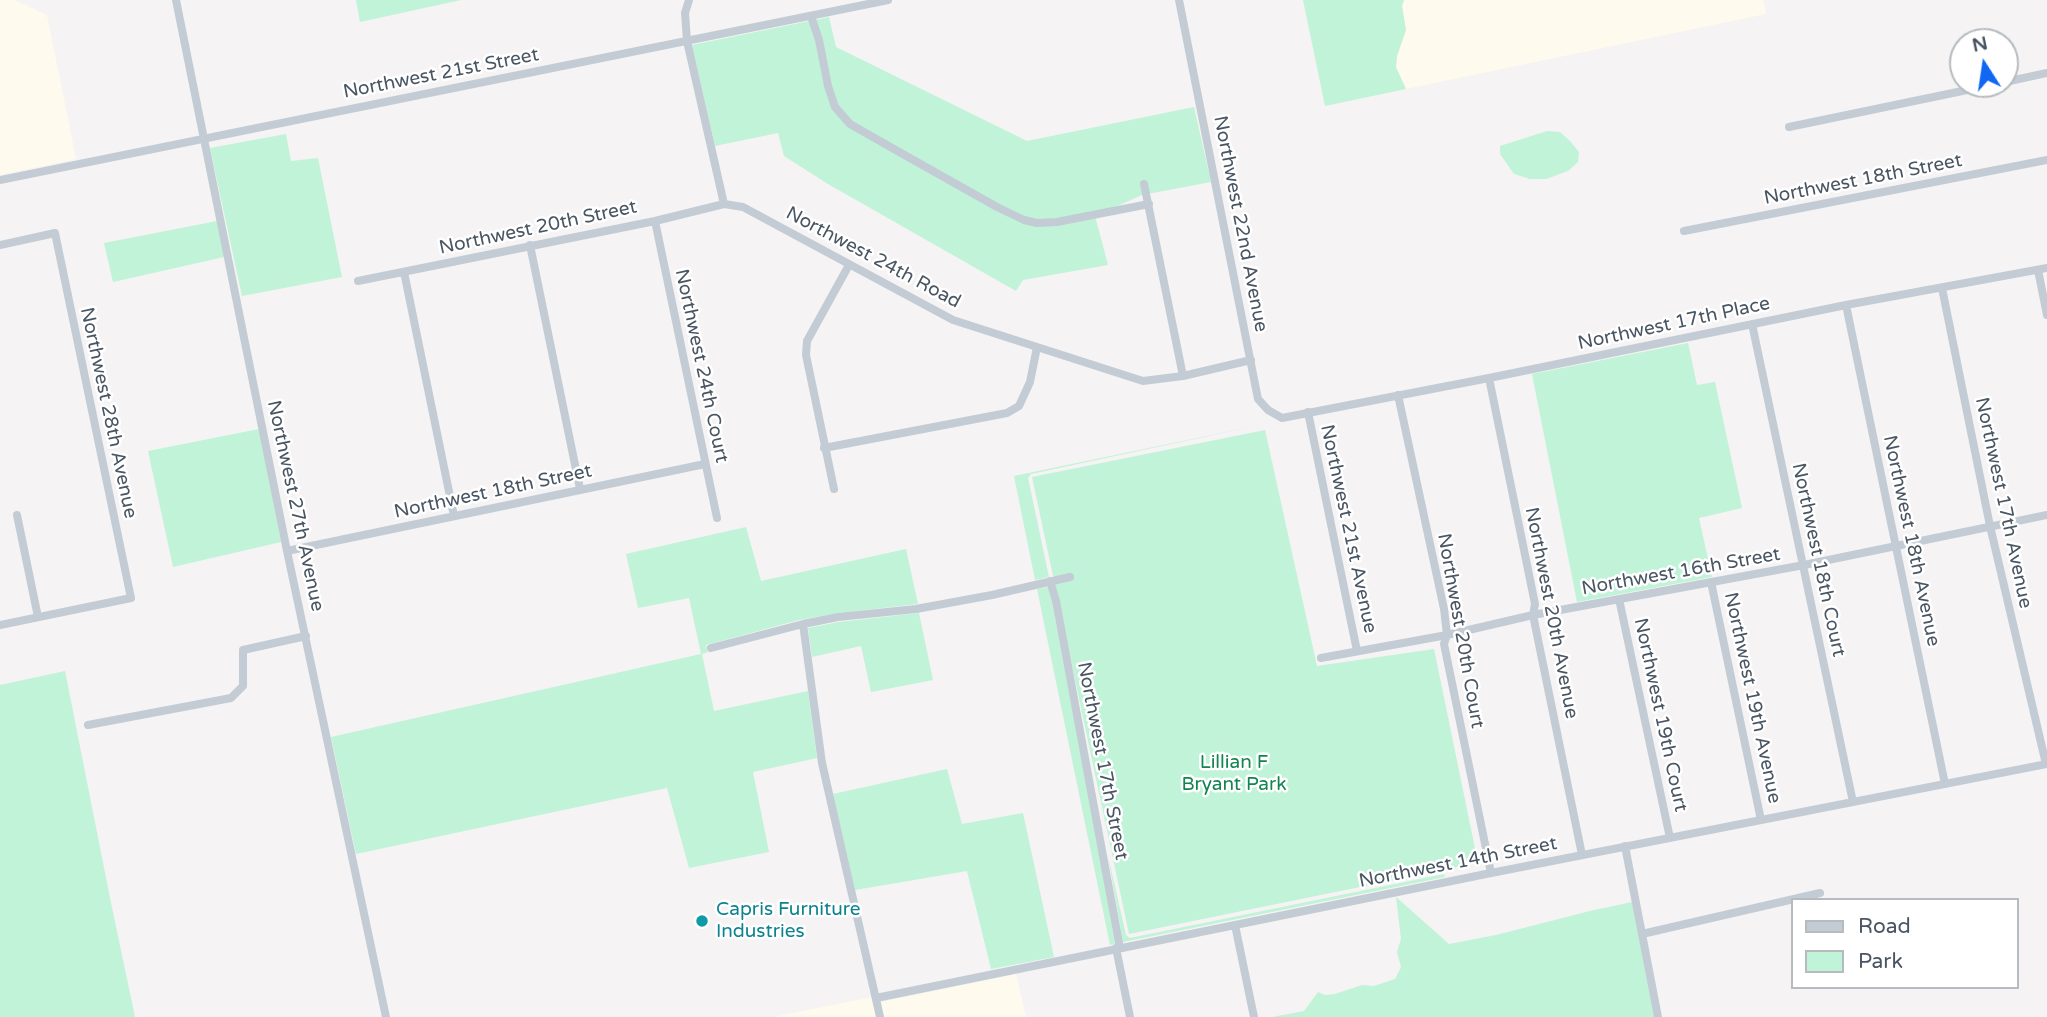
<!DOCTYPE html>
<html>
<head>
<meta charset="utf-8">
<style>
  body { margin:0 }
  #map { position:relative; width:2047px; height:1017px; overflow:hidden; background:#f5f3f3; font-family:"Varela Round",sans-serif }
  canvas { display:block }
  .legend { position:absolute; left:1791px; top:898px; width:228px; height:91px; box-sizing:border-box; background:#fff; border:2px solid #b6bbc0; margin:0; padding:9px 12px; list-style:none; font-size:21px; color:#495562 }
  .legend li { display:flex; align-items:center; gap:14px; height:35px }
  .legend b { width:35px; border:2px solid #b6bbc0 }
  .north { position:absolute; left:1949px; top:28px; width:70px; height:70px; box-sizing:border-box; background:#fff; border:2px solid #b6bbc0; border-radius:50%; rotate:348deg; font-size:19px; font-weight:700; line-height:28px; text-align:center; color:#495562 }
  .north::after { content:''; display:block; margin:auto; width:24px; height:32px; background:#1067f2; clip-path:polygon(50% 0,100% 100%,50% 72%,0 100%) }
</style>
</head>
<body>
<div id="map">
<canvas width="2047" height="1017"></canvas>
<ul class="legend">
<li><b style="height:9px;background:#c3ccd4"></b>Road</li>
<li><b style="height:19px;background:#c0f3d7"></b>Park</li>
</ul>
<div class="north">N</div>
</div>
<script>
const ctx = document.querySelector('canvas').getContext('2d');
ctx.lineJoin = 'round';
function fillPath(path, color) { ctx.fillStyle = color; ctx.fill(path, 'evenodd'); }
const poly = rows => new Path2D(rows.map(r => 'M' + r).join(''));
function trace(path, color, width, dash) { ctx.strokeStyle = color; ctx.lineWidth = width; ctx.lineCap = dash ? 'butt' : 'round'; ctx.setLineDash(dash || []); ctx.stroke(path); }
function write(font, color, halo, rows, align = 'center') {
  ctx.font = font + ' "Varela Round",sans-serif'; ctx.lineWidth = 5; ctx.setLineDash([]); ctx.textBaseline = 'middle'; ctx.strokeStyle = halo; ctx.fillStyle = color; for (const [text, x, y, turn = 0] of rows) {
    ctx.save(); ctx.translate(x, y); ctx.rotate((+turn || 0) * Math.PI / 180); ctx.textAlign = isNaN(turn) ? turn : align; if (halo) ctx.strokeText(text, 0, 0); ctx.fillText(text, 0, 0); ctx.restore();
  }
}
fillPath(poly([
  [0,0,15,0,47,15,76,159,0,175],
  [1404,0,1763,0,1766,14,1406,89,1396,68,1397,56,1406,30,1402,6],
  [1016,974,1026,1017,884,1017,881,1002],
  [872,997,876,1017,773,1017]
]), '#fefaee');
fillPath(poly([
  [356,0,461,0,360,22],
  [1303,0,1404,0,1402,6,1406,30,1397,56,1396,67,1406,89,1325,106],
  [829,17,836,47,1027,141,1194,107,1211,182,1142,195,1095,216,1108,265,1023,280,1016,291,828,184,784,156,778,133,715,146,692,45],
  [1547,131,1560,132,1570,141,1579,152,1578,162,1568,171,1546,179,1530,179,1514,174,1500,154,1500,146],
  [286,134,291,161,318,158,342,277,242,296,210,148],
  [217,221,224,257,113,282,104,243],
  [1688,343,1697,385,1715,382,1742,508,1699,518,1712,577,1577,602,1532,374],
  [1260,425,1031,474,1028,478,1049,577,1035,580,1014,476],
  [259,429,281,542,173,567,148,451],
  [1265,430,1317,666,1434,649,1478,863,1129,934,1032,477],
  [746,527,761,581,906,549,918,604,838,613,799,620,706,645,708,652,702,654,714,711,808,691,817,758,753,772,769,852,689,868,667,788,356,854,331,737,701,654,689,598,638,608,626,554],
  [1048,587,1052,602,1105,883,1115,944,1110,945,1037,589],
  [919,613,933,680,871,692,861,646,812,657,808,628,839,622],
  [65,671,110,898,135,1017,0,1017,0,685],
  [947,769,962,824,1023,813,1054,957,991,969,967,871,855,890,833,794],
  [1108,856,1126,935,1130,938,1444,874,1445,877,1123,942],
  [1396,897,1449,944,1496,935,1590,911,1632,902,1654,1017,1272,1017,1304,1011,1318,992,1325,995,1335,994,1362,985,1374,986,1395,979,1401,967,1397,952,1401,939]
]), '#c0f3d7');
trace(poly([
  [176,0,287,551,386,1017],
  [689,0,685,13,687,41,724,204,743,207,953,320,1143,381,1183,376,1251,360],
  [1179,0,1258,399,1268,410,1282,418,1489,378,1846,305,2047,268],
  [811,16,819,40,828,86,835,107,850,124,901,153,997,207,1024,220,1037,223,1057,222,1149,204],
  [2005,82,2047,73],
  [1789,127,1996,84],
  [0,180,888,0],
  [1144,184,1183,376],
  [655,221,717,518],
  [1684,231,2047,160],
  [0,245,55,233,131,598,0,625],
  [530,245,580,489],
  [2038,270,2047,315],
  [404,272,454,516],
  [358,281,655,221,724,204],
  [1942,288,1990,526,2046,764],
  [1846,305,1945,784],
  [1752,324,1853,802],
  [1489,378,1535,604,1533,615,1582,855],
  [1398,395,1444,609,1447,635,1444,644,1491,873],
  [1308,412,1357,651],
  [824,448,1007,413,1019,406,1030,382,1037,347],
  [834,489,806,355,807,341,849,265],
  [17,515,38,617],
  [287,551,705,464],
  [1050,581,1056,601,1120,948],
  [1711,582,1761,820],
  [1619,599,1670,838],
  [803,624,822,763,880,1017],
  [711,648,803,624,838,617,916,609,992,595,1070,577],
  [1321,658,1447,635,1533,615,1804,565,2047,515],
  [88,725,231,698,243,686,243,650,306,636],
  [1625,846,1658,1017],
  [1235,925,1254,1017],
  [1642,934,1820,893],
  [1116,948,1130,1017],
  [876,998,1491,873,2047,764]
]), '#c3ccd4', 8);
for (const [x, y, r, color] of [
  [702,921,7,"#0f9aa8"]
]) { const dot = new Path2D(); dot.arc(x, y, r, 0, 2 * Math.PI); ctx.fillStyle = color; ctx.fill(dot); trace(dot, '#fff', 2.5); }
write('19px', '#495562', '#fff', [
  ["Northwest 21st Street",441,74,-11],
  ["Northwest 18th Street",1863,180,-11],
  ["Northwest 22nd Avenue",1240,224,79],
  ["Northwest 20th Street",538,228,-12],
  ["Northwest 24th Road",873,258,28],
  ["Northwest 17th Place",1674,324,-12],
  ["Northwest 24th Court",701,366,78],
  ["Northwest 28th Avenue",108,413,78],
  ["Northwest 18th Street",493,492,-12],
  ["Northwest 17th Avenue",2003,503,78],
  ["Northwest 27th Avenue",295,506,78],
  ["Northwest 21st Avenue",1348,529,78],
  ["Northwest 18th Avenue",1911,541,78],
  ["Northwest 18th Court",1818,560,78],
  ["Northwest 16th Street",1681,572,-10],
  ["Northwest 20th Avenue",1551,613,79],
  ["Northwest 20th Court",1460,631,80],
  ["Northwest 19th Avenue",1752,698,78],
  ["Northwest 19th Court",1660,715,78],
  ["Northwest 17th Street",1102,761,79],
  ["Northwest 14th Street",1458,863,-11]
]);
write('19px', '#128551', '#fff', [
  ["Lillian F",1234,763],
  ["Bryant Park",1234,785]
]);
write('19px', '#0d838f', '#fff', [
  ["Capris Furniture",716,910],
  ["Industries",716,932]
], 'left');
</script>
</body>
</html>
